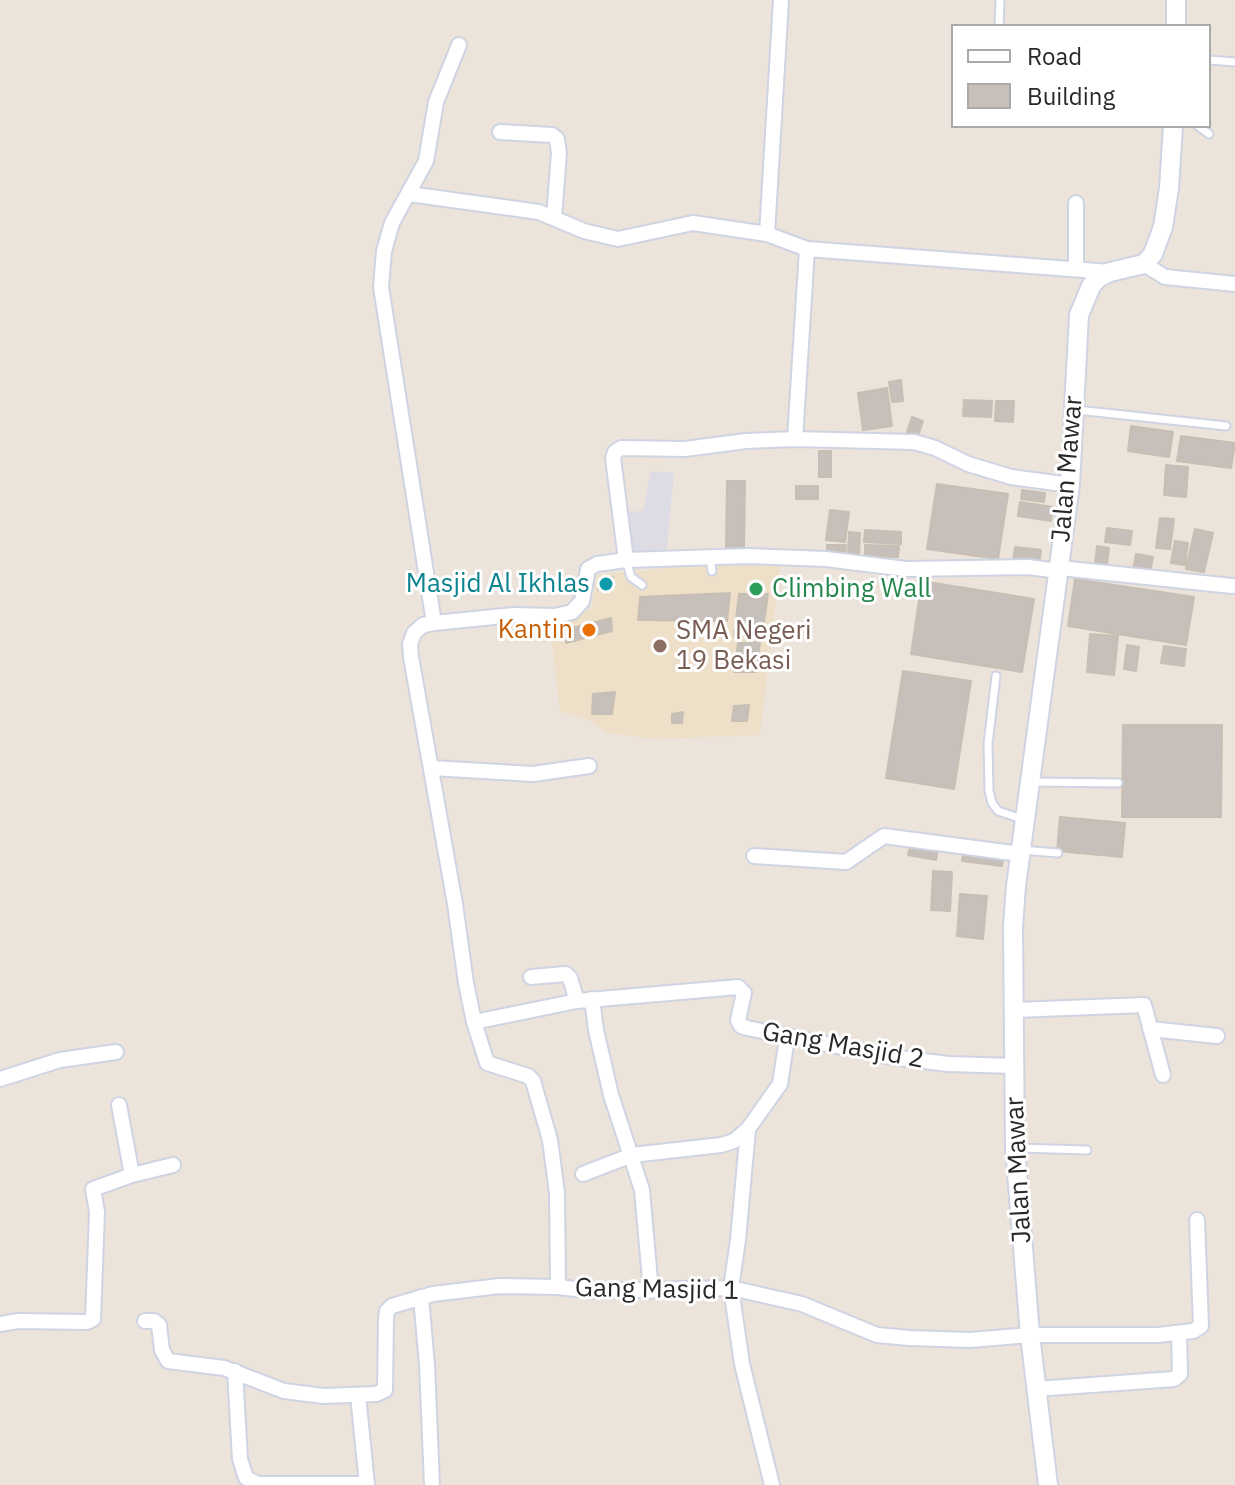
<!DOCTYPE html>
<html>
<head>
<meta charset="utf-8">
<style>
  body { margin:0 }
  #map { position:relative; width:1235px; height:1485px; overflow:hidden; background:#ece3da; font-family:"IBM Plex Sans",sans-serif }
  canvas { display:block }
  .legend { position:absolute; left:951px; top:24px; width:260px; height:104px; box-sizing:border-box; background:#fff; border:2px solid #a9a9a9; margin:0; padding:10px 14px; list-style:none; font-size:24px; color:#292929 }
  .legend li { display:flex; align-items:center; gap:16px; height:40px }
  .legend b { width:40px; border:2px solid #a9a9a9 }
</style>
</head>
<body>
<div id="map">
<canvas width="1235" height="1485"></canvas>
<ul class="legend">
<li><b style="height:10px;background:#fff"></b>Road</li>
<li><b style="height:22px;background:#c7c0ba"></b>Building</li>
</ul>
</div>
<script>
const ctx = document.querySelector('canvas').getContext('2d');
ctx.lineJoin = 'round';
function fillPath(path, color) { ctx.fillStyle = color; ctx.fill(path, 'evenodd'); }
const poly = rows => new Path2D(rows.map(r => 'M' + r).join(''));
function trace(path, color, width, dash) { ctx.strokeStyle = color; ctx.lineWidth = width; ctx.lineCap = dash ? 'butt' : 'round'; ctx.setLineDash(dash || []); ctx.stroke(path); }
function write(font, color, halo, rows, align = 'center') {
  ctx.font = font + ' "IBM Plex Sans",sans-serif'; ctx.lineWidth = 6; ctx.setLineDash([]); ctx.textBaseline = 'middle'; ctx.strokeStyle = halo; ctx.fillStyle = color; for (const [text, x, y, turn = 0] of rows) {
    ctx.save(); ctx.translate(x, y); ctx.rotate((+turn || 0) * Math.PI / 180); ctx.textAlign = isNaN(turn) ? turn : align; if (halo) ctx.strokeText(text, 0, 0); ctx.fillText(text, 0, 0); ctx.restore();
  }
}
fillPath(poly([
  [651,471,674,473,666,557,632,559,621,509,633,512,643,510]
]), '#dddbe4');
fillPath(poly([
  [711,564,780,565,760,735,656,739,607,733,587,719,560,712,550,624,592,608,596,575]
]), '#eedfc8');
const building = poly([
  [901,380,903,401,892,402,889,382,901,380],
  [887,388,892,426,863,430,858,393,887,388],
  [964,400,992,401,991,417,963,416,964,400],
  [996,401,1014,401,1013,422,995,421,996,401],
  [912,417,923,421,918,436,907,432,912,417],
  [1131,426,1173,432,1169,457,1128,451,1131,426],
  [1181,436,1235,443,1231,468,1177,461,1181,436],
  [819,451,831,451,831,477,819,477,819,451],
  [1166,465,1188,467,1186,497,1164,495,1166,465],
  [727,481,745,481,744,548,726,548,727,481],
  [937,484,1008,494,998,559,927,549,937,484],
  [796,486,818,486,818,499,796,499,796,486],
  [1022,490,1045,493,1044,502,1021,499,1022,490],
  [1020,502,1053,507,1051,521,1018,516,1020,502],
  [830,510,849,512,845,542,826,540,830,510],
  [1160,518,1174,519,1170,549,1156,548,1160,518],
  [1107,528,1132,531,1130,545,1105,542,1107,528],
  [1195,529,1213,533,1204,572,1186,569,1195,529],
  [865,530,901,532,901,544,864,542,865,530],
  [849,532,860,533,859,554,848,553,849,532],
  [1175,541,1188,543,1185,565,1171,563,1175,541],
  [827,545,846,545,845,556,827,556,827,545],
  [865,545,899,546,898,557,865,556,865,545],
  [1097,546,1109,548,1107,565,1095,564,1097,546],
  [1015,547,1041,550,1039,565,1013,562,1015,547],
  [1136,554,1153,557,1150,573,1133,570,1136,554],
  [613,577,613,588,598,590,599,579,613,577],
  [1075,579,1194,597,1186,645,1068,626,1075,579],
  [922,581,1034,599,1022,672,911,654,922,581],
  [730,593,727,621,638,620,640,597,730,593],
  [739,594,768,594,762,636,734,636,739,594],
  [611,618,612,631,566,643,565,630,611,618],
  [1090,634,1118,636,1114,675,1087,672,1090,634],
  [760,642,756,672,734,672,738,643,760,642],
  [1127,645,1139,647,1136,671,1124,669,1127,645],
  [1164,646,1186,649,1184,666,1161,663,1164,646],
  [903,671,971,681,954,789,886,778,903,671],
  [615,692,612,714,592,714,593,694,615,692],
  [749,705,747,721,732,721,734,706,749,705],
  [683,712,682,723,672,723,672,714,683,712],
  [1123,725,1222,725,1221,817,1122,817,1123,725],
  [1060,817,1125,823,1122,857,1057,851,1060,817],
  [911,842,938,848,936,860,908,855,911,842],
  [964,851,1003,856,1002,866,962,861,964,851],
  [933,871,952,872,950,911,931,910,933,871],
  [960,894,987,896,983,939,957,936,960,894]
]);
fillPath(building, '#c7c0ba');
trace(building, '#c7bfb3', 2);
const service = poly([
  [999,26,1000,0],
  [1209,60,1235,62],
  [1198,126,1209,134],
  [1077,410,1226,426],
  [710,558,712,571],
  [626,560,631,577,642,585],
  [996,676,988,744,989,791,992,803,998,811,1025,820],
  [1032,782,1118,783],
  [1021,850,1058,853],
  [1017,1148,1087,1150]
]);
const minor = poly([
  [459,45,436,102,426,161,392,223,384,251,381,287,434,623,423,625,414,633,410,644,411,657,455,904,466,983,474,1022,487,1063,528,1076,533,1081,550,1140,557,1193,558,1287],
  [500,132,552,135,557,139,559,153,554,217],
  [409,194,539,212,584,231,618,239,693,223,767,234,807,249,1110,272],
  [1076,203,1076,268],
  [767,234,781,0],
  [1144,264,1165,277,1235,284],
  [795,439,807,249],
  [626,560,613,458,615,452,621,448,685,449,746,441,795,439,914,442,935,448,968,464,1011,477,1070,485],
  [1060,568,1232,586],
  [434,623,514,615,555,616,572,612,582,601,588,569,597,564,626,560,749,556,826,559,906,569,1028,567,1059,571],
  [432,768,533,774,589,766],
  [754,856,846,862,884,836,1020,854],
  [531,977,566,974,570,978,577,1001],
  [592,999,596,1030,611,1095,642,1190,651,1291],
  [1015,1010,1144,1005,1163,1075],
  [474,1022,577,1001,738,987,744,993,738,1020,741,1026,747,1028,891,1057,948,1064,1014,1066],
  [1150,1029,1217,1036],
  [0,1079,60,1060,116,1052],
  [119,1105,132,1175],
  [583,1174,632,1155,721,1145,734,1141,748,1129],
  [421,1297,427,1365,432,1485],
  [145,1321,154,1321,159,1325,162,1350,168,1361,224,1368,284,1391,324,1396,376,1394,385,1390,386,1319,387,1311,392,1306,433,1294,500,1286,558,1287,594,1291,731,1288,802,1304,877,1335,909,1338,970,1340,1030,1335,1158,1335,1193,1331,1201,1326,1197,1220],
  [0,1324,18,1321,87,1322,93,1319,97,1212,93,1189,132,1175,173,1165],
  [235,1371,240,1459,246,1478,258,1484,367,1484],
  [1036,1389,1174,1379,1180,1374,1179,1333],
  [358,1395,367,1485],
  [772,1485,742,1364,731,1288,738,1240,748,1129,780,1084,787,1038]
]);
const tertiary = poly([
  [1176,0,1176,26],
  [1048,1485,1030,1335,1015,1148,1013,927,1016,886,1070,485,1079,315,1091,286,1098,278,1110,272,1144,264,1153,254,1163,227,1169,188,1173,126]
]);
trace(service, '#cfd4e3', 11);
trace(minor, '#cfd4e3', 18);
trace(tertiary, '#cfd4e3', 22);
trace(service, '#fff', 7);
trace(minor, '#fff', 14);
trace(tertiary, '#fff', 18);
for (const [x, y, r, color] of [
  [606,584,8,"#0f9aa8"],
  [756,589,8,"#2e9e5b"],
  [589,630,8,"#e8710a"],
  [660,646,8,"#8d6e63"]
]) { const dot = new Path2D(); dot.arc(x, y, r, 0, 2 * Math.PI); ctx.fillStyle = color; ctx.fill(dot); trace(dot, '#fff', 3); }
write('26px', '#292929', '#fff', [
  ["Jalan Mawar",1068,469,-85],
  ["Gang Masjid 2",843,1046,10],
  ["Jalan Mawar",1019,1170,-93],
  ["Gang Masjid 1",657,1290,1]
]);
write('26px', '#0d838f', '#fff', [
  ["Masjid Al Ikhlas",590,584]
], 'right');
write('26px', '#27864d', '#fff', [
  ["Climbing Wall",772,589]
], 'left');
write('26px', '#c56008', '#fff', [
  ["Kantin",573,630]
], 'right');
write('26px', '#785e54', '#fff', [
  ["SMA Negeri",676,631],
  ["19 Bekasi",676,661]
], 'left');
</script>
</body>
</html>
